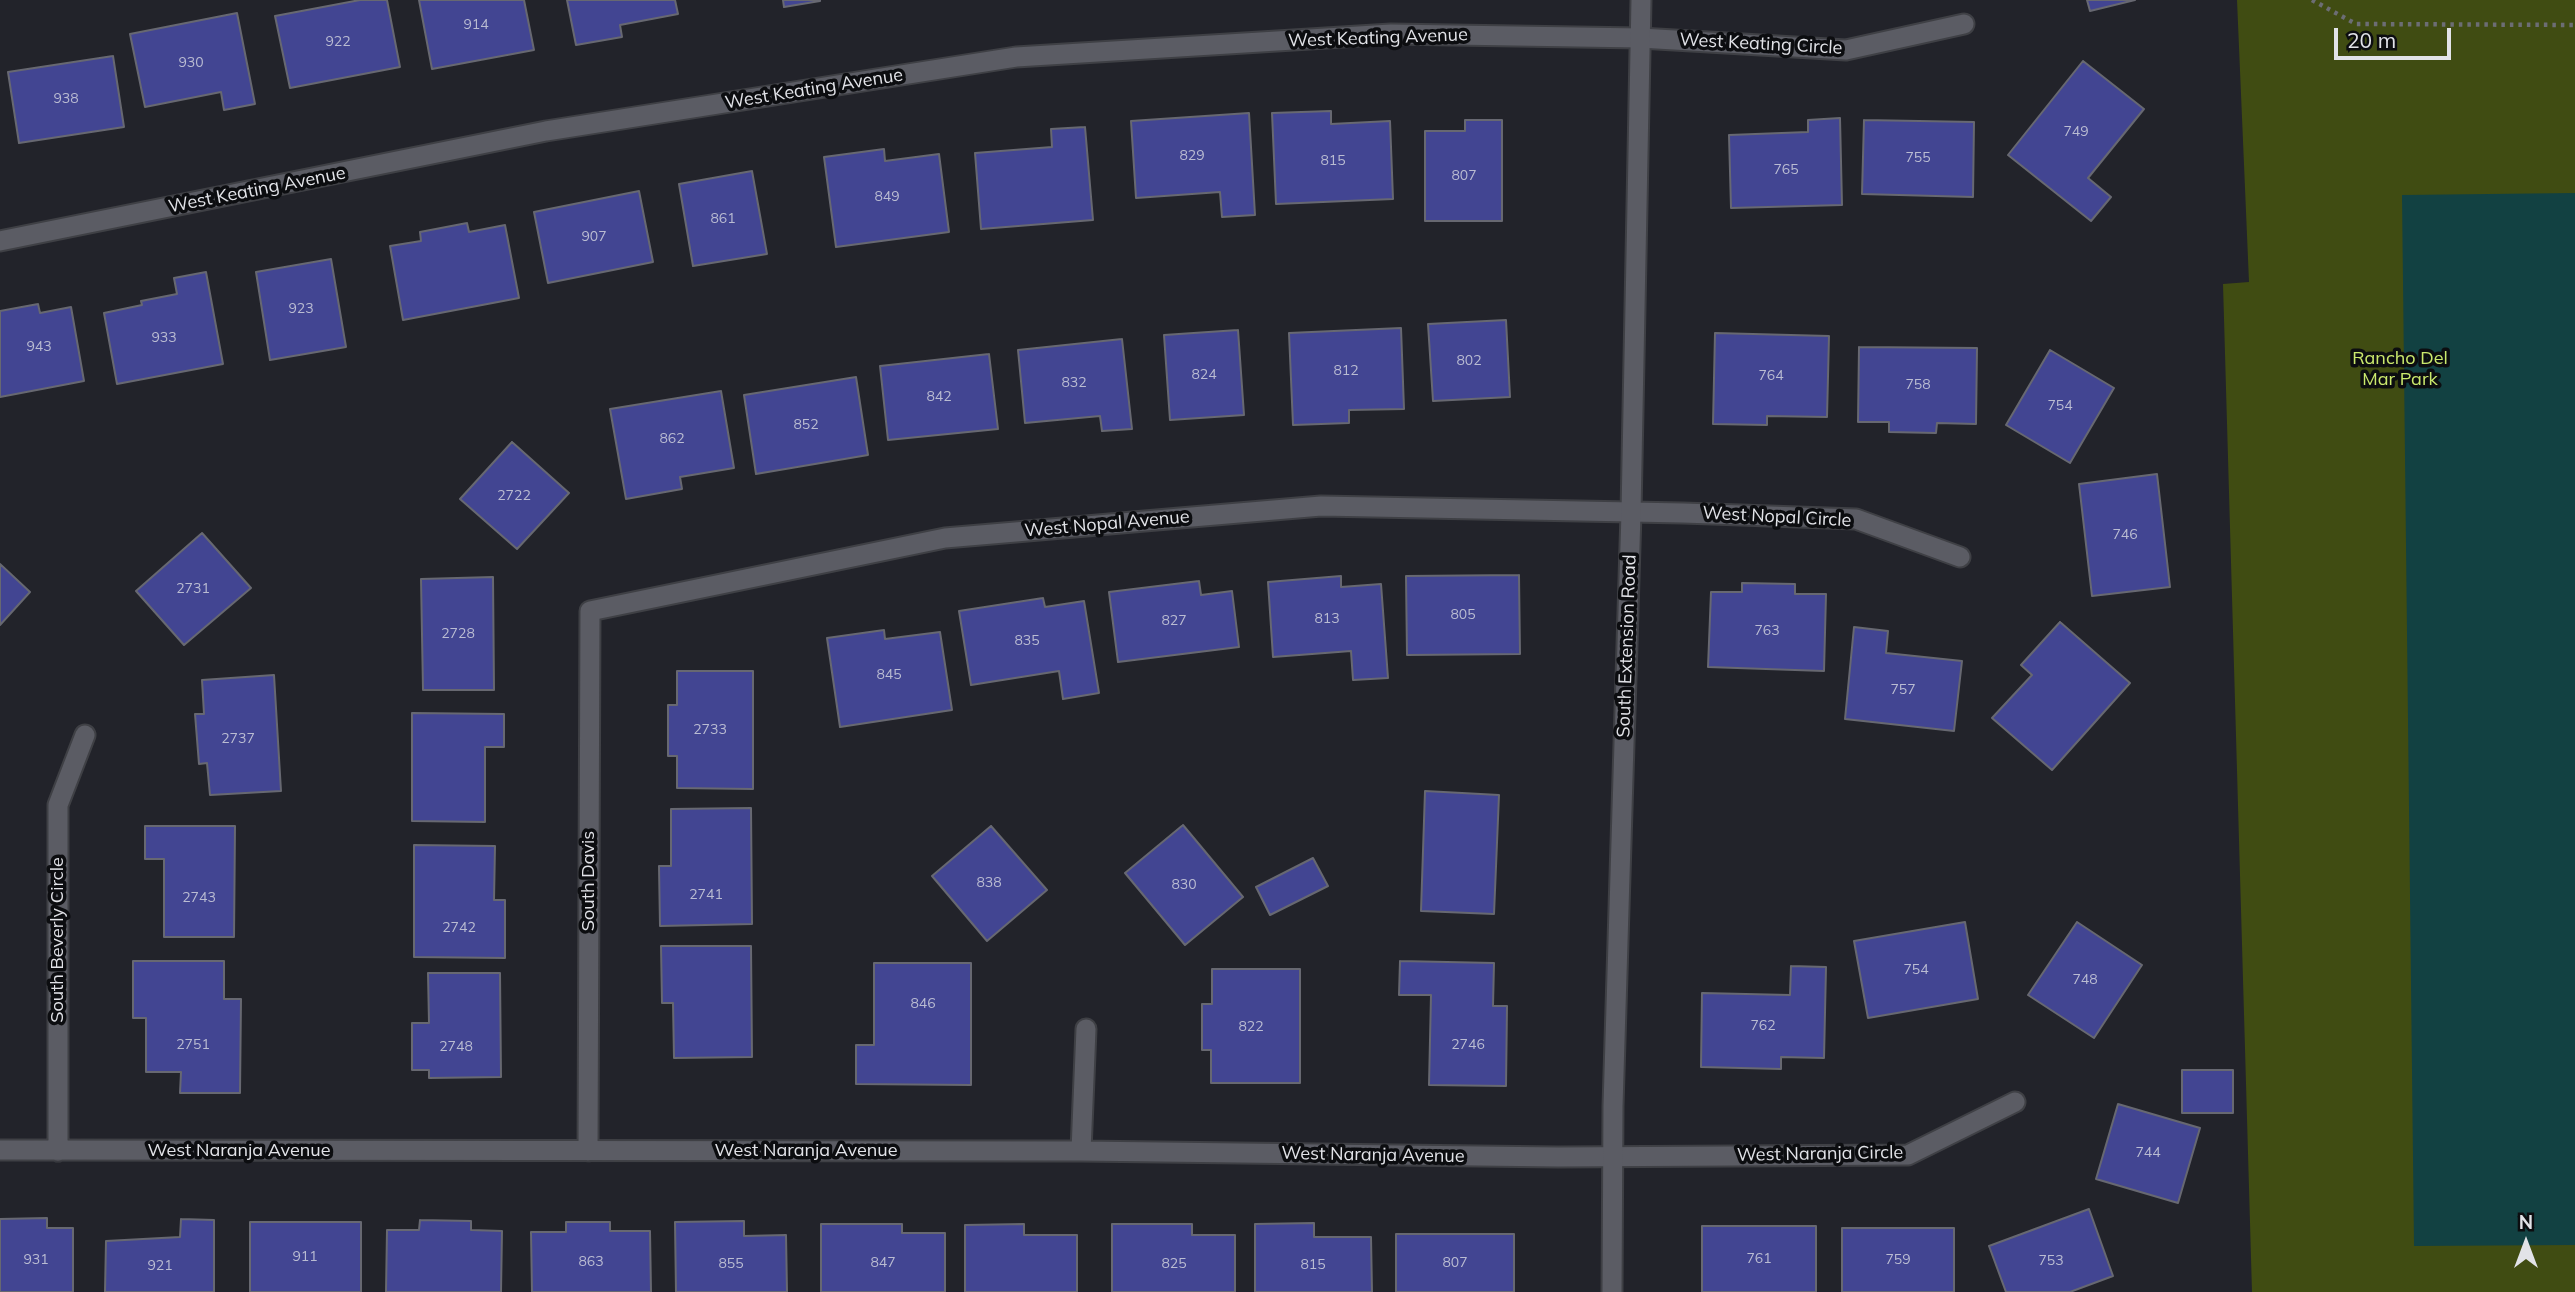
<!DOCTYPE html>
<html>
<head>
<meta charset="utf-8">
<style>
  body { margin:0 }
  #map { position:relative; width:2575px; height:1292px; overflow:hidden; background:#22232a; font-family:Mulish,sans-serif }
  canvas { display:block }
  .north { position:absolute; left:2491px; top:1208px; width:70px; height:70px; -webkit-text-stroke:5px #0c0d10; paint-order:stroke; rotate:0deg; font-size:19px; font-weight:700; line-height:28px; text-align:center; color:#e2e3e8 }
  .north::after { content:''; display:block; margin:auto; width:24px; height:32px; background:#e2e3e8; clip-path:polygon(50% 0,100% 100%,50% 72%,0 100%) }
  .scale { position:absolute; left:2334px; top:28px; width:117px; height:32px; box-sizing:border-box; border:4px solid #e2e3e8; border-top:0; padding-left:9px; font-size:21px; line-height:24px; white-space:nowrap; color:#e2e3e8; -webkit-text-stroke:5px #0c0d10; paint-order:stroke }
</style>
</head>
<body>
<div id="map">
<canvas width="2575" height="1292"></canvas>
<div class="north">N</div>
<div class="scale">20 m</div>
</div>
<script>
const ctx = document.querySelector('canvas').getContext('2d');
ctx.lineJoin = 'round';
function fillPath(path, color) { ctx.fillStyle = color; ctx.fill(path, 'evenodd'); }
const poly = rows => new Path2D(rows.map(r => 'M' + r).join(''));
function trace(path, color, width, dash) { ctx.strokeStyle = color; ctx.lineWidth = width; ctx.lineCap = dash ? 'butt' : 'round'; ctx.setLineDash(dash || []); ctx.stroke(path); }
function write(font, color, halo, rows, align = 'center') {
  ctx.font = font + ' Mulish,sans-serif'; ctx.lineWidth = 7; ctx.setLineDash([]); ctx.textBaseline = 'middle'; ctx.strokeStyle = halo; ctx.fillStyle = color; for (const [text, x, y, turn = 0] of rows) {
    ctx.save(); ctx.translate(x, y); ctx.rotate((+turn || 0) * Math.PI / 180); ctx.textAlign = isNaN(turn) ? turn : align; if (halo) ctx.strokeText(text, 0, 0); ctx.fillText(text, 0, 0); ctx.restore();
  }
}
fillPath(poly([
  [2237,0,2575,0,2575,1292,2252,1292,2223,284,2249,282]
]), '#404c12');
fillPath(poly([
  [2575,193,2575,1245,2414,1246,2402,195]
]), '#124142');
const building = poly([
  [360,0,387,0,400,67,290,88,275,16,360,0],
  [419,0,524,0,534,50,432,69,419,0],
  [567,0,675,0,678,14,620,25,622,37,576,45,567,0],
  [783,0,820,0,820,1,784,7,783,0],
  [2087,0,2135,0,2090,11,2087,0],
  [237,13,255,104,224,110,221,92,145,107,130,34,237,13],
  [113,56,124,127,19,143,8,72,113,56],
  [2083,61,2144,109,2088,178,2111,197,2091,221,2008,155,2083,61],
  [1331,111,1331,124,1390,121,1393,199,1276,204,1272,113,1331,111],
  [1249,113,1255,215,1222,217,1220,192,1136,198,1131,121,1249,113],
  [1840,118,1842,205,1731,208,1729,135,1808,132,1808,120,1840,118],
  [1465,120,1502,120,1502,221,1425,221,1425,131,1465,131,1465,120],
  [1864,120,1974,122,1973,197,1862,194,1864,120],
  [1085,127,1093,220,981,229,975,153,1052,147,1051,129,1085,127],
  [884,149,885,161,939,154,949,232,836,247,824,157,884,149],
  [752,171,767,254,693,266,679,184,752,171],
  [639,191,653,262,548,283,534,212,639,191],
  [467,223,469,232,505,225,519,298,403,320,390,246,421,241,420,232,467,223],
  [331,259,346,347,270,360,256,272,331,259],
  [206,272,223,364,117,384,104,313,142,305,141,301,177,294,174,278,206,272],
  [38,304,40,313,71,307,84,381,0,397,0,311,38,304],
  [1506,320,1510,397,1433,401,1428,324,1506,320],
  [1401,328,1404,409,1349,410,1349,423,1293,425,1289,333,1401,328],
  [1238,330,1244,415,1170,420,1164,335,1238,330],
  [1715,333,1829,336,1827,417,1767,416,1767,425,1713,424,1715,333],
  [1122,339,1132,429,1102,431,1100,416,1025,423,1018,350,1122,339],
  [1859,347,1977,348,1976,424,1937,423,1936,433,1889,432,1889,422,1858,422,1859,347],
  [2050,350,2114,388,2070,463,2006,425,2050,350],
  [989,354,998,429,888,440,880,366,989,354],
  [856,377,868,455,756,474,744,395,856,377],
  [721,391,734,468,680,477,682,489,626,499,610,409,721,391],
  [512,442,569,493,517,549,460,499,512,442],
  [2157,474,2170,587,2092,596,2079,484,2157,474],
  [202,533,251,588,184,645,136,591,202,533],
  [0,564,30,592,0,625,0,564],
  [1519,575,1520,654,1407,655,1406,576,1519,575],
  [1341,576,1341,587,1381,584,1388,678,1353,680,1351,651,1273,657,1268,582,1341,576],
  [493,577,494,690,423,690,421,579,493,577],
  [1199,581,1201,595,1232,591,1239,647,1118,662,1109,592,1199,581],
  [1742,583,1795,584,1795,594,1826,594,1824,671,1708,667,1711,592,1742,592,1742,583],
  [1043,598,1045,607,1084,601,1099,693,1063,699,1059,671,971,685,959,611,1043,598],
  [2060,622,2130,683,2052,770,1992,718,2032,675,2021,665,2060,622],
  [1854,627,1888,631,1886,653,1962,661,1954,731,1845,719,1854,627],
  [884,630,885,639,940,632,952,710,840,727,827,638,884,630],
  [677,671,753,671,753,789,677,788,677,756,668,756,668,705,677,705,677,671],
  [274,675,281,791,210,795,207,763,199,764,195,714,204,714,202,680,274,675],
  [412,713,504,714,504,747,485,747,485,822,412,821,412,713],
  [1425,791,1499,795,1494,914,1421,911,1425,791],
  [751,808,752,924,660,926,659,866,671,866,671,809,751,808],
  [1183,825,1243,897,1185,945,1125,873,1183,825],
  [145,826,235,826,234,937,164,937,164,859,145,859,145,826],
  [991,826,1047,890,987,941,932,876,991,826],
  [414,845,495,846,494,900,505,900,505,958,414,957,414,845],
  [1313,858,1328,886,1270,915,1256,887,1313,858],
  [1965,922,1978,999,1868,1018,1854,941,1965,922],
  [2077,922,2142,965,2094,1038,2028,995,2077,922],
  [661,946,751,946,752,1057,674,1058,673,1003,662,1003,661,946],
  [133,961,224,961,224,999,241,999,240,1093,180,1093,181,1072,146,1072,146,1018,133,1018,133,961],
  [1400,961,1494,963,1493,1006,1507,1006,1506,1086,1429,1085,1431,995,1399,995,1400,961],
  [874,963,971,963,971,1085,856,1084,856,1045,874,1045,874,963],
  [1791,966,1826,967,1824,1058,1781,1057,1781,1069,1701,1067,1702,993,1790,995,1791,966],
  [1212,969,1300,969,1300,1083,1211,1083,1211,1050,1202,1050,1202,1004,1212,1004,1212,969],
  [428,973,500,973,501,1077,429,1078,429,1070,412,1070,412,1023,429,1023,428,973],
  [2182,1070,2233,1070,2233,1113,2182,1113,2182,1070],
  [2118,1104,2200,1128,2178,1203,2096,1179,2118,1104],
  [2089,1209,2113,1276,2070,1292,2006,1292,1989,1246,2089,1209],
  [47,1218,47,1228,73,1228,73,1292,0,1292,0,1219,47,1218],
  [181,1219,214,1220,214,1292,105,1292,106,1241,180,1237,181,1219],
  [420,1220,471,1221,471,1230,502,1231,501,1292,386,1292,387,1230,419,1230,420,1220],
  [744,1221,744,1236,786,1235,787,1292,676,1292,675,1222,744,1221],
  [250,1222,361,1222,361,1292,250,1292,250,1222],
  [566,1222,610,1222,610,1231,650,1231,651,1292,532,1292,531,1232,566,1232,566,1222],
  [1314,1223,1314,1237,1371,1237,1372,1292,1255,1292,1255,1224,1314,1223],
  [821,1224,902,1224,902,1233,945,1233,945,1292,821,1292,821,1224],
  [1024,1224,1024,1235,1077,1235,1077,1292,965,1292,965,1225,1024,1224],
  [1112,1224,1192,1224,1192,1235,1235,1235,1235,1292,1112,1292,1112,1224],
  [1702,1226,1816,1226,1816,1292,1702,1292,1702,1226],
  [1842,1228,1954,1228,1954,1292,1842,1292,1842,1228],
  [1396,1234,1514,1234,1514,1292,1396,1292,1396,1234]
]);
fillPath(building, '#424592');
trace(building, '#676871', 2);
const minor = poly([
  [0,241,546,131,1016,57,1391,34,1640,38,1846,50,1964,24],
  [0,1150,1081,1151,1558,1157,1908,1155,2015,1102],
  [58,1151,58,805,85,735],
  [588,1151,590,611,945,538,1321,506,1683,513,1856,519,1960,557],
  [1081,1151,1086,1029]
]);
const tertiary = poly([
  [1612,1292,1613,1106,1631,513,1641,0]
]);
trace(minor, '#3f4045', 23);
trace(tertiary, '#3f4045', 23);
trace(poly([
  [2312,0,2356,24,2575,25]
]), '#6c6d74', 4.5, [3.5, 5]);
trace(minor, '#5b5c64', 19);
trace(tertiary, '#5b5c64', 19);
write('14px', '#babcd2', null, [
  ["914",476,25],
  ["922",338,42],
  ["930",191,63],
  ["938",66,99],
  ["749",2076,132],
  ["829",1192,156],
  ["755",1918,158],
  ["815",1333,161],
  ["765",1786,170],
  ["807",1464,176],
  ["849",887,197],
  ["861",723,219],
  ["907",594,237],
  ["923",301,309],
  ["933",164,338],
  ["943",39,347],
  ["802",1469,361],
  ["812",1346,371],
  ["824",1204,375],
  ["764",1771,376],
  ["832",1074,383],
  ["758",1918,385],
  ["842",939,397],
  ["754",2060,406],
  ["852",806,425],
  ["862",672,439],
  ["2722",514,496],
  ["746",2125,535],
  ["2731",193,589],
  ["805",1463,615],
  ["813",1327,619],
  ["827",1174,621],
  ["763",1767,631],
  ["2728",458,634],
  ["835",1027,641],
  ["845",889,675],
  ["757",1903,690],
  ["2733",710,730],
  ["2737",238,739],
  ["838",989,883],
  ["830",1184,885],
  ["2741",706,895],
  ["2743",199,898],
  ["2742",459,928],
  ["754",1916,970],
  ["748",2085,980],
  ["846",923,1004],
  ["762",1763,1026],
  ["822",1251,1027],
  ["2751",193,1045],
  ["2746",1468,1045],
  ["2748",456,1047],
  ["744",2148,1153],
  ["911",305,1257],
  ["761",1759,1259],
  ["931",36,1260],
  ["759",1898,1260],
  ["753",2051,1261],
  ["863",591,1262],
  ["847",883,1263],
  ["807",1455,1263],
  ["855",731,1264],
  ["825",1174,1264],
  ["815",1313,1265],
  ["921",160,1266]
]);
write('18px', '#e2e3e8', '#0c0d10', [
  ["West Keating Avenue",1378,38,-2],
  ["West Keating Circle",1761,44,3],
  ["West Keating Avenue",814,89,-9],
  ["West Keating Avenue",257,190,-11],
  ["West Nopal Circle",1777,517,3],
  ["West Nopal Avenue",1107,524,-5],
  ["South Extension Road",1627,646,-88],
  ["South Davis",589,881,-90],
  ["South Beverly Circle",58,940,-90],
  ["West Naranja Avenue",239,1151],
  ["West Naranja Avenue",806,1151],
  ["West Naranja Circle",1820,1154,-1],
  ["West Naranja Avenue",1373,1155,1]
]);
write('18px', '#cbe96d', '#0c0d10', [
  ["Rancho Del",2400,359],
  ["Mar Park",2400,380]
]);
</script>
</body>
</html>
